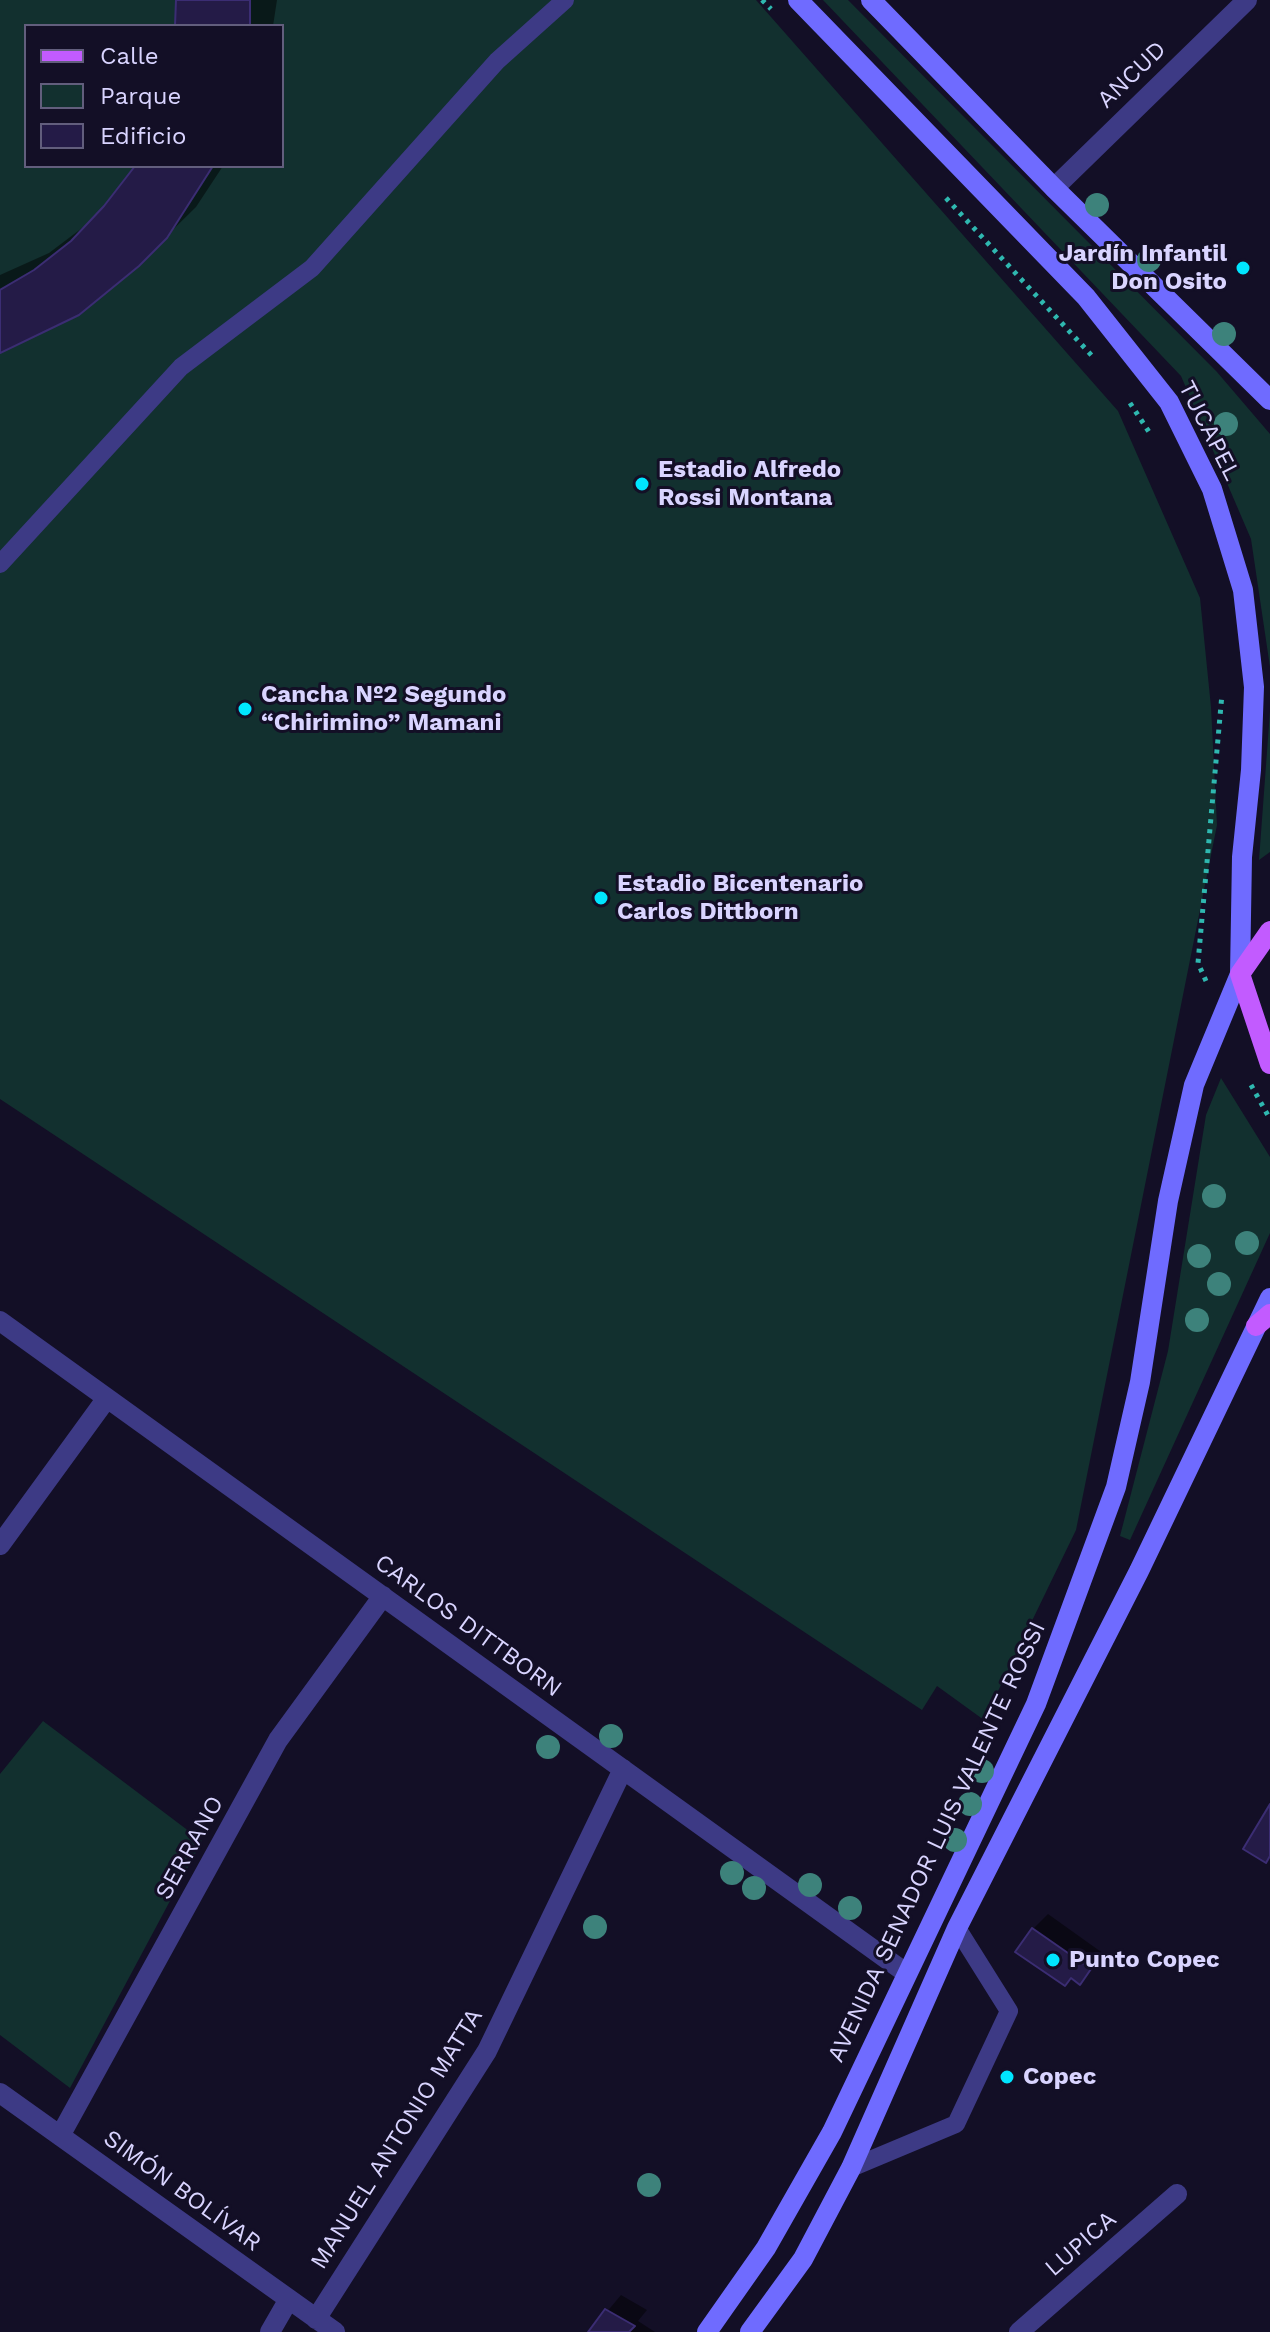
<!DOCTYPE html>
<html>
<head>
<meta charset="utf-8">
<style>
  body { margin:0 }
  #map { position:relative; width:1270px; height:2332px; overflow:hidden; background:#130f26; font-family:"Work Sans",sans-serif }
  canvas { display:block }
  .legend { position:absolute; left:24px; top:24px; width:260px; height:144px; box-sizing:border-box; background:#130f26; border:2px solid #625e7d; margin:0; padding:10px 14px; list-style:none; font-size:24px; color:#d9d4ff }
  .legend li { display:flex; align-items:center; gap:16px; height:40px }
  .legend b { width:40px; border:2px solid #625e7d }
</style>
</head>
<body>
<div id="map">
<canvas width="1270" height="2332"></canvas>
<ul class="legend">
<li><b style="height:10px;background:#c25bff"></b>Calle</li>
<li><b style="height:22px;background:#12302f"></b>Parque</li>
<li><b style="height:22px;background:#241b47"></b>Edificio</li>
</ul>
</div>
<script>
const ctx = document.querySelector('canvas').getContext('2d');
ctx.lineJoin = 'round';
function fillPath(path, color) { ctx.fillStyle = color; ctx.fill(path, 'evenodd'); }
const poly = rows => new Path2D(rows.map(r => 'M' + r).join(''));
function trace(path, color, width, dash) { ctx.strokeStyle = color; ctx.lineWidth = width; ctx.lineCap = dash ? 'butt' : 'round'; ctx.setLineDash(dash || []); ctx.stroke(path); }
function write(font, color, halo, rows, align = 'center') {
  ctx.font = font + ' "Work Sans",sans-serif'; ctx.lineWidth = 6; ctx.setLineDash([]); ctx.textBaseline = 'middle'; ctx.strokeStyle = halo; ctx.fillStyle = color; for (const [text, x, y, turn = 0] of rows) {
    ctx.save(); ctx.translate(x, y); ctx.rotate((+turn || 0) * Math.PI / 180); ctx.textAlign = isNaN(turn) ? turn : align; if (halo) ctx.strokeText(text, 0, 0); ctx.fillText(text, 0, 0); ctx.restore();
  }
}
fillPath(poly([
  [0,0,756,0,1118,411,1200,598,1211,707,1217,825,1076,1530,984,1720,937,1686,922,1710,0,1099],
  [26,26,282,26,282,166,26,166],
  [823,0,848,0,1217,372,1270,434,1270,667,1251,539,1181,376],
  [1270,711,1270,852,1259,860],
  [1221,1078,1270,1157,1270,1233,1130,1540,1120,1536,1168,1351,1206,1115],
  [43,1721,202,1841,70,2088,0,2035,0,1774]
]), '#12302f');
fillPath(poly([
  [175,0,277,0,273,26,176,26],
  [137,166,223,166,196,207,138,264,0,350,0,275,49,253,90,222],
  [1048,1914,1104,1954,1080,1982,1033,1929],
  [621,2295,647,2310,638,2321,655,2332,590,2332]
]), '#0007');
const building = poly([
  [176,0,250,0,250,26,175,26,176,0],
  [135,166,213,166,167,238,139,266,79,315,0,353,0,290,34,270,71,241,104,206,135,166],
  [1270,1804,1270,1856,1266,1863,1243,1849,1270,1804],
  [1032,1928,1091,1969,1080,1985,1071,1978,1065,1986,1015,1952,1032,1928],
  [605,2309,635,2326,629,2332,588,2332,605,2309]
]);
fillPath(building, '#241b47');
trace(building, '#3b2d73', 2);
trace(poly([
  [762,0,771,9],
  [946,198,1094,358],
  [1130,403,1151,435],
  [1206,981,1198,963,1222,694],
  [1251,1085,1270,1119]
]), '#2fb8b0', 5, [4, 6]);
trace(poly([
  [0,564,181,367,312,268,497,61,565,0],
  [851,2168,956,2124,1009,2011,957,1928]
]), '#3d3a85', 18);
trace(poly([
  [1054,188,1247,0],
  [0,1321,906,1973],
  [0,1545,107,1398],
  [0,2093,335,2332],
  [60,2136,278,1740,383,1596],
  [316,2319,487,2051,623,1769],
  [270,2332,289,2299],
  [1019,2332,1177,2194]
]), '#3d3a85', 20);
trace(poly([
  [871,0,1054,188,1270,400],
  [707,2332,766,2248,832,2132,1036,1704,1116,1487,1140,1382,1168,1201,1194,1085,1240,974,1242,857,1251,770,1254,687,1243,590,1212,489,1169,402,1086,297,798,0],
  [750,2332,803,2259,851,2168,957,1928,1139,1571,1270,1298]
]), '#6f6bff', 20);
trace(poly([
  [1270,931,1240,974,1270,1064],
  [1256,1326,1270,1314]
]), '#c25bff', 20);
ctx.fillStyle = '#3d827b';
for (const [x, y] of [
  [1097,205],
  [1149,260],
  [1224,334],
  [1226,424],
  [1214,1196],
  [1247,1243],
  [1199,1256],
  [1219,1284],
  [1197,1320],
  [611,1736],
  [548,1747],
  [982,1771],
  [970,1804],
  [955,1840],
  [732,1873],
  [810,1885],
  [754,1888],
  [850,1908],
  [595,1927],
  [649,2185]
]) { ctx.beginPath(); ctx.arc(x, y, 12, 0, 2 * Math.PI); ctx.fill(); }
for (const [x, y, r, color] of [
  [1243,268,8,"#00e5ff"],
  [642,484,8,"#00e5ff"],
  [245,709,8,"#00e5ff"],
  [601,898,8,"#00e5ff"],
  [1053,1960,8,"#00e5ff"],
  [1007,2077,8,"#00e5ff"]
]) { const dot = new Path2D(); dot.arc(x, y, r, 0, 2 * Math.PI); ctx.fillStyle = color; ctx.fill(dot); trace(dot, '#130f26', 3); }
write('24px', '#d9d4ff', '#130f26', [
  ["ANCUD",1132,75,-44],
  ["TUCAPEL",1209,431,63],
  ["CARLOS DITTBORN",468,1626,36],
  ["AVENIDA SENADOR LUIS VALENTE ROSSI",937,1842,-65],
  ["SERRANO",190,1848,-61],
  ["MANUEL ANTONIO MATTA",397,2139,-58],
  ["SIMÓN BOLÍVAR",182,2191,36],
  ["LUPICA",1081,2244,-41]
]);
write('bold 24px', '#d9d4ff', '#130f26', [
  ["Jardín Infantil",1227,254,"right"],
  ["Don Osito",1227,282,"right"],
  ["Estadio Alfredo",658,470],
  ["Rossi Montana",658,498],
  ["Cancha Nº2 Segundo",261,695],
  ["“Chirimino” Mamani",261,723],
  ["Estadio Bicentenario",617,884],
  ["Carlos Dittborn",617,912],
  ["Punto Copec",1069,1960],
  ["Copec",1023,2077]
], 'left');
</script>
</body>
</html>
